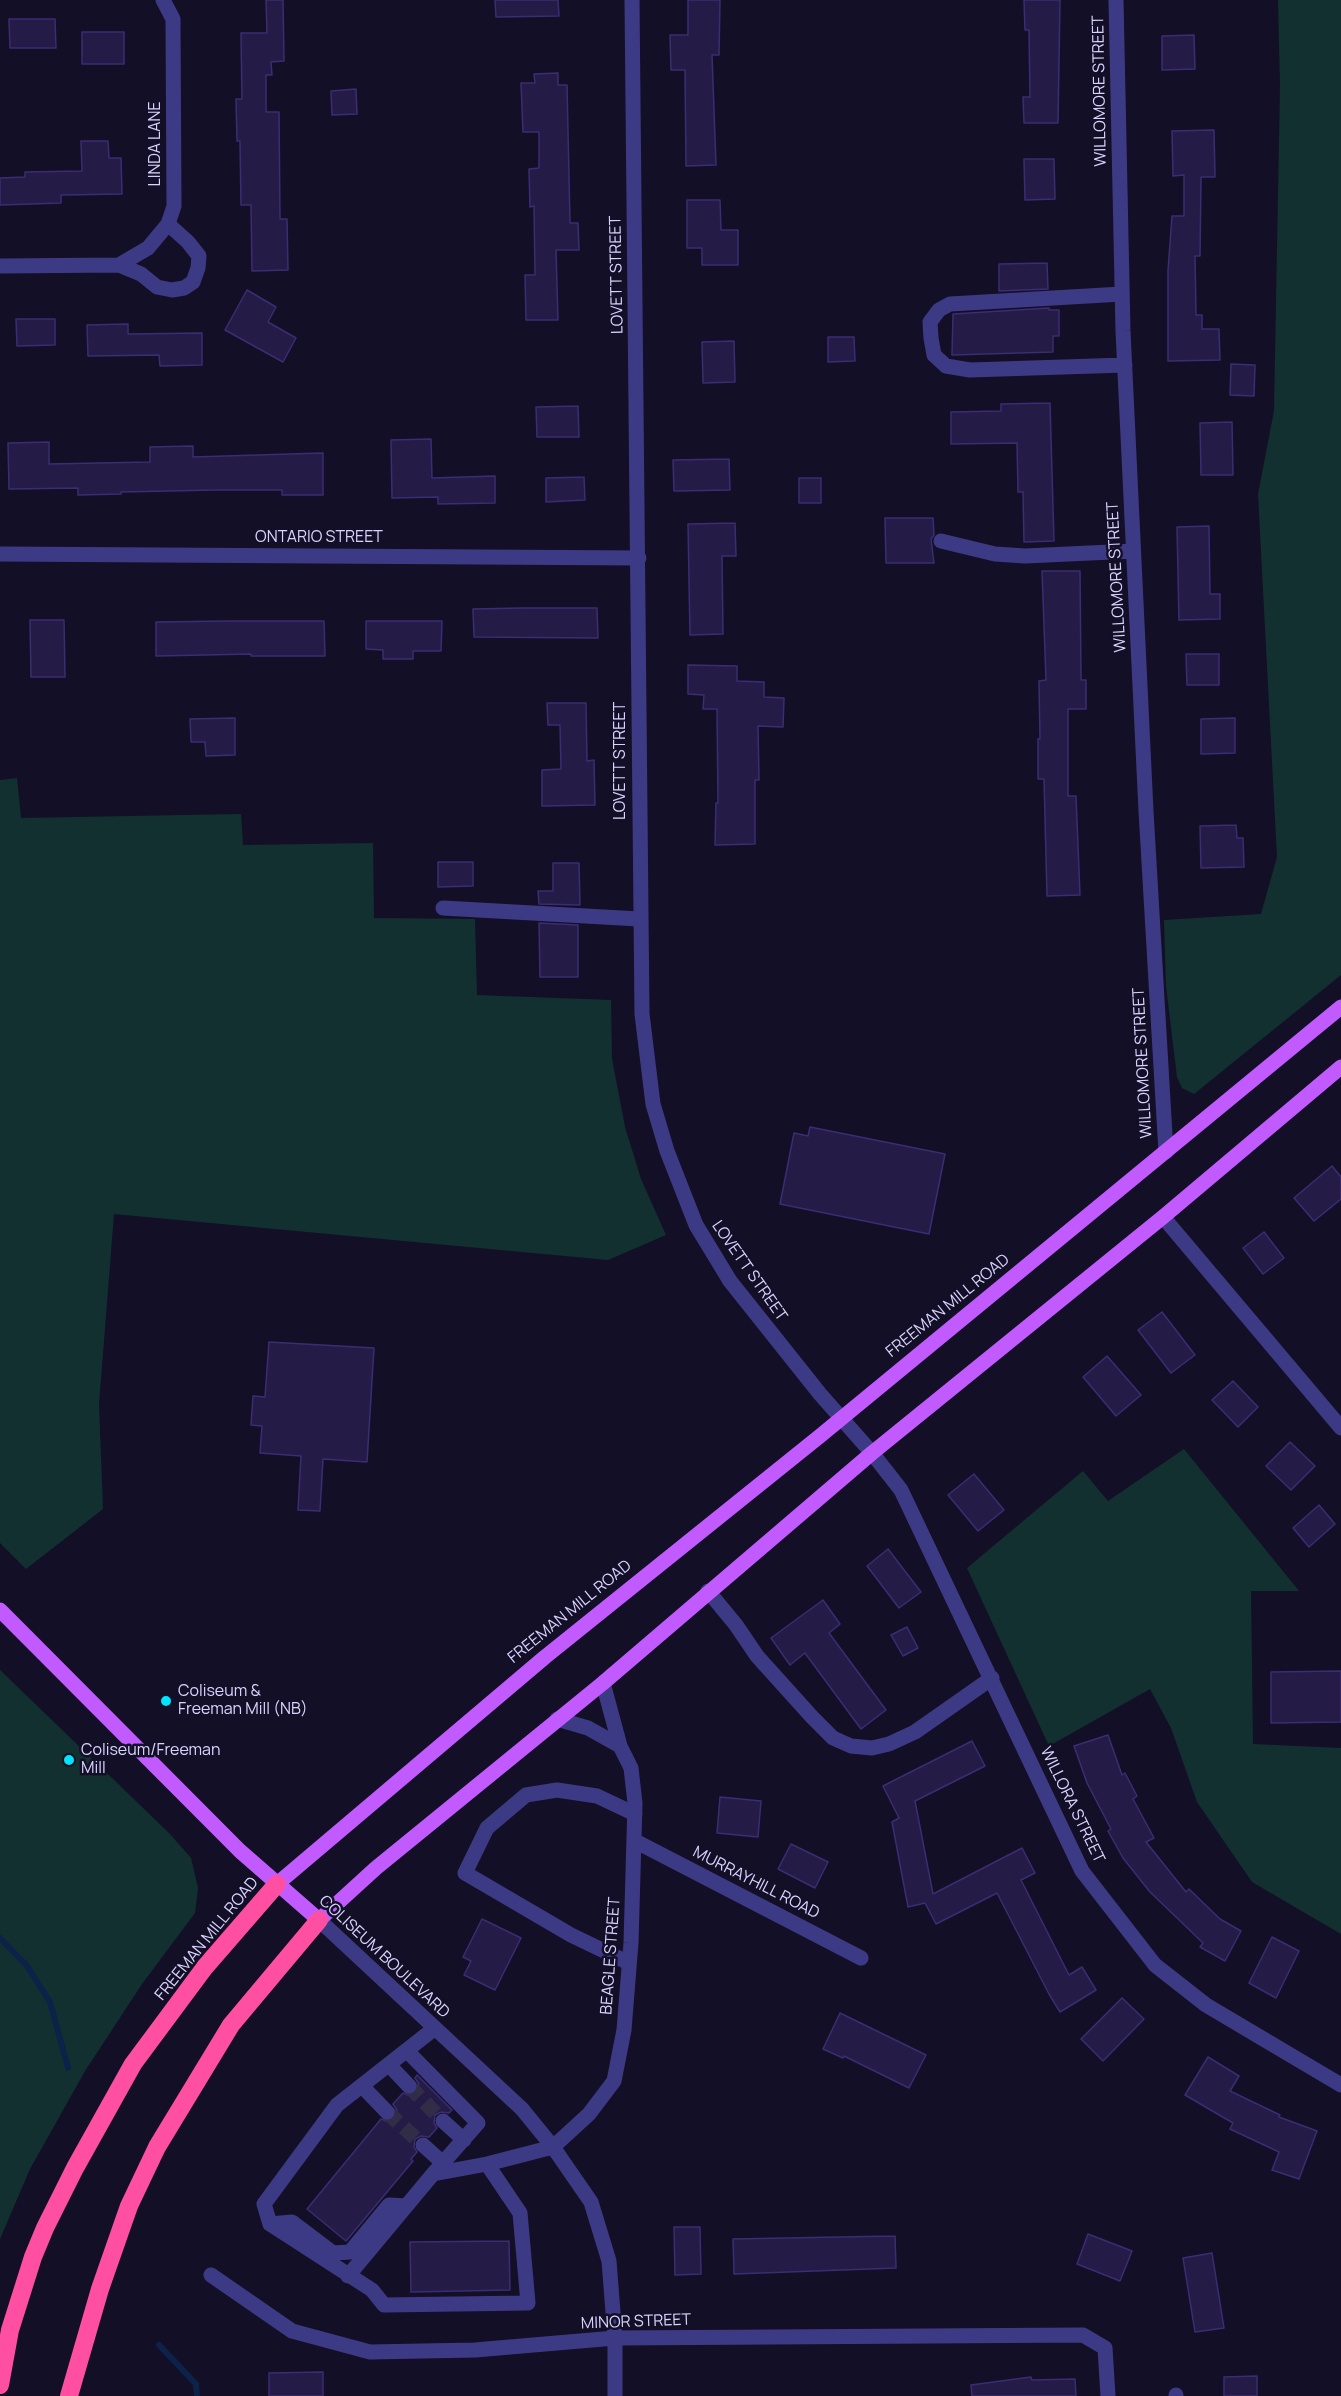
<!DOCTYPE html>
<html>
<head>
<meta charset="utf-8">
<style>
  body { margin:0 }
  canvas { display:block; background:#130f26 }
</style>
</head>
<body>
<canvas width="1341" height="2396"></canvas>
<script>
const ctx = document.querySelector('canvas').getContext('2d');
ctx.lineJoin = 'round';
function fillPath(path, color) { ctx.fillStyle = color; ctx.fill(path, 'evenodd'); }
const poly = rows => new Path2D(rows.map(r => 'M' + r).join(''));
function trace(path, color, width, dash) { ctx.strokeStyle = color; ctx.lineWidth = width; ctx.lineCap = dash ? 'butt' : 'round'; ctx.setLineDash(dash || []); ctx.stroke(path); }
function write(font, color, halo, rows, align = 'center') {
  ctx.font = font + ' Manrope,sans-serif'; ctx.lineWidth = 5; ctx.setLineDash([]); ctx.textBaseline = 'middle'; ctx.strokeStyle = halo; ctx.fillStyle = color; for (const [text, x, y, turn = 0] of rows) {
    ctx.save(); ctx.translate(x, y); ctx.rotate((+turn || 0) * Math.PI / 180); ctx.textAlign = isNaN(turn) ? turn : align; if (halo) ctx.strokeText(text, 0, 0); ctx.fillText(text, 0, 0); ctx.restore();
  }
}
fillPath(poly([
  [1278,0,1341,0,1341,975,1194,1094,1182,1088,1177,1077,1166,986,1164,920,1261,914,1277,857,1258,494,1274,411,1280,87],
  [17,778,21,818,241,814,243,845,373,843,374,918,475,919,477,995,611,1000,612,1059,625,1127,641,1179,666,1235,608,1260,114,1214,99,1404,103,1509,26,1569,0,1543,0,780],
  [1184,1449,1299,1591,1251,1591,1253,1744,1341,1748,1341,1934,1252,1882,1197,1802,1171,1728,1150,1689,1049,1746,967,1568,1083,1471,1108,1501],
  [0,1670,169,1833,191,1858,198,1888,195,1913,142,1984,85,2071,30,2169,0,2239]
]), '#12302f');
trace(poly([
  [0,1938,27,1966,50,2002,68,2068],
  [159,2345,196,2384,197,2396]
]), '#0c2248', 6);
const building = poly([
  [266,0,283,0,284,61,271,62,272,75,266,75,266,112,279,112,280,219,287,219,288,270,252,271,251,205,241,205,240,141,237,141,236,99,242,99,241,33,267,33,266,0],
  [495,0,558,0,559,16,496,17,495,0],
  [688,0,720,0,719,55,712,55,716,165,686,166,685,70,671,70,670,35,688,35,688,0],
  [1024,0,1060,0,1058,123,1024,123,1023,97,1030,97,1029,30,1025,30,1024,0],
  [9,19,55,19,56,48,10,48,9,19],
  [82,32,124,32,124,64,82,64,82,32],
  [1194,35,1195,69,1162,70,1162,36,1194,35],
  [558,73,558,85,567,85,570,223,578,223,579,250,556,250,558,320,526,320,525,275,535,275,534,206,530,207,529,169,539,168,539,132,523,132,521,83,535,83,534,74,558,73],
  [356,89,357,114,332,115,331,91,356,89],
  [1214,130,1215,177,1201,177,1200,256,1195,256,1196,315,1202,315,1202,329,1219,329,1220,360,1168,361,1168,271,1172,216,1184,216,1184,175,1173,176,1172,131,1214,130],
  [81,141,108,141,109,158,121,158,122,194,61,195,61,203,0,205,0,178,25,177,25,172,82,171,81,141],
  [1024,159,1054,159,1055,199,1025,200,1024,159],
  [687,200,720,200,721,230,738,230,738,265,702,265,702,248,687,248,687,200],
  [1047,263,1048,289,999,291,999,264,1047,263],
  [247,290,276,307,268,322,296,338,283,362,225,330,247,290],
  [1049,308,1049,310,1059,310,1059,336,1053,336,1053,352,952,355,953,314,1049,308],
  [16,319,55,319,55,345,17,346,16,319],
  [128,324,128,334,202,333,202,365,160,366,159,355,88,356,87,325,128,324],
  [828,337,854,337,855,361,828,362,828,337],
  [734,341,735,382,703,383,702,342,734,341],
  [1231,364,1255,365,1254,396,1230,395,1231,364],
  [1050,403,1054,541,1024,542,1023,492,1018,492,1017,443,951,444,951,412,1001,411,1001,404,1050,403],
  [578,406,579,437,537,437,536,407,578,406],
  [1232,422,1233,475,1201,475,1200,423,1232,422],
  [431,439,432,478,495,476,495,503,438,504,438,497,392,498,391,440,431,439],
  [49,442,49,464,150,462,150,447,193,446,193,457,323,453,323,495,282,495,282,490,215,490,121,492,121,494,78,495,78,488,9,489,8,443,49,442],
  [729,459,730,490,674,491,673,460,729,459],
  [584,477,585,500,546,502,546,478,584,477],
  [799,478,821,478,821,503,799,503,799,478],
  [885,518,933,518,934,535,931,539,934,563,886,563,885,518],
  [735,523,736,556,722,556,723,634,690,635,688,524,735,523],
  [1209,526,1210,594,1220,594,1220,619,1179,620,1177,527,1209,526],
  [1042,571,1080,571,1081,680,1086,680,1086,709,1068,709,1068,796,1076,796,1080,895,1047,896,1044,779,1038,779,1038,739,1040,739,1039,681,1046,680,1042,571],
  [522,608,597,608,598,638,474,637,473,609,522,608],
  [30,620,64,620,65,677,31,677,30,620],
  [228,621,324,621,325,656,251,656,251,654,156,656,156,622,228,621],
  [366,621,442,621,441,651,413,651,413,659,383,659,383,650,366,649,366,621],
  [1186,654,1219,654,1219,685,1187,685,1186,654],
  [688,665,737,666,737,681,764,682,764,697,784,698,783,727,758,726,759,780,755,780,755,844,715,845,716,803,718,803,717,709,703,709,704,695,688,694,688,665],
  [547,703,586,703,587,761,594,760,595,805,542,806,542,770,561,769,560,725,548,725,547,703],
  [235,718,235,755,206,756,205,742,191,742,190,719,235,718],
  [1235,718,1235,753,1201,754,1201,719,1235,718],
  [1236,825,1237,838,1243,838,1244,867,1201,868,1200,826,1236,825],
  [438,862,473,862,473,886,438,887,438,862],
  [553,863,579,863,580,905,539,904,538,891,553,891,553,863],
  [539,923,578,925,578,977,540,977,539,923],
  [810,1127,945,1154,929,1234,780,1204,794,1133,808,1136,810,1127],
  [1332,1166,1341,1177,1341,1199,1314,1221,1294,1198,1332,1166],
  [1264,1232,1284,1258,1263,1274,1243,1248,1264,1232],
  [1162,1312,1195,1355,1171,1373,1138,1330,1162,1312],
  [269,1342,374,1348,367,1462,323,1459,320,1511,298,1510,301,1456,260,1453,262,1426,251,1425,253,1396,265,1397,269,1342],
  [1107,1356,1141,1395,1116,1416,1083,1377,1107,1356],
  [1233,1381,1258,1407,1238,1427,1212,1400,1233,1381],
  [1290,1442,1315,1466,1291,1490,1266,1466,1290,1442],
  [974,1474,1004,1510,978,1531,948,1495,974,1474],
  [1319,1505,1335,1524,1309,1547,1293,1528,1319,1505],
  [888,1549,921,1592,899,1608,867,1566,888,1549],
  [823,1600,840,1624,829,1633,886,1710,861,1729,805,1653,790,1665,771,1638,823,1600],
  [907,1627,918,1648,903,1656,891,1635,907,1627],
  [1341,1671,1341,1722,1271,1723,1271,1672,1341,1671],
  [1108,1735,1122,1775,1125,1773,1137,1796,1133,1799,1154,1838,1146,1842,1186,1892,1189,1889,1220,1919,1241,1931,1225,1961,1200,1947,1203,1943,1150,1892,1123,1858,1108,1831,1111,1829,1087,1783,1074,1746,1108,1735],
  [972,1741,985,1766,915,1801,933,1894,1022,1848,1035,1873,1021,1880,1069,1975,1082,1967,1096,1990,1060,2012,1049,1994,997,1893,936,1924,925,1903,908,1907,892,1822,899,1818,883,1786,972,1741],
  [720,1797,761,1801,758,1837,717,1833,720,1797],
  [791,1844,828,1862,815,1888,778,1869,791,1844],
  [482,1919,521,1938,495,1990,464,1975,471,1961,463,1957,482,1919],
  [1272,1937,1299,1951,1276,1998,1249,1983,1272,1937],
  [1122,1998,1144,2019,1103,2061,1081,2039,1122,1998],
  [840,2013,926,2055,909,2088,844,2056,843,2058,823,2049,840,2013],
  [1208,2057,1239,2076,1230,2091,1280,2115,1279,2117,1317,2131,1299,2179,1272,2170,1279,2152,1230,2129,1233,2123,1185,2095,1208,2057],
  [417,2075,452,2110,449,2113,441,2112,435,2115,434,2123,437,2128,429,2137,421,2136,415,2139,414,2147,417,2152,411,2159,413,2161,346,2241,307,2209,381,2119,389,2122,394,2119,397,2110,393,2104,403,2093,411,2096,416,2093,419,2084,415,2078,417,2075],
  [674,2227,700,2227,701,2274,675,2275,674,2227],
  [1088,2234,1132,2251,1120,2281,1077,2264,1088,2234],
  [895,2236,896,2268,734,2274,733,2239,895,2236],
  [509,2241,510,2290,411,2292,410,2242,509,2241],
  [1212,2253,1224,2328,1195,2332,1183,2258,1212,2253],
  [323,2372,323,2396,269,2396,269,2373,323,2372],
  [1257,2376,1257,2396,1224,2396,1224,2377,1257,2376],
  [1031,2377,1032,2380,1075,2379,1076,2396,972,2396,971,2385,1031,2377]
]);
fillPath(building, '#241b47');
trace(building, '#3b2d73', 1.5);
trace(poly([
  [409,2086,443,2121],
  [387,2112,423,2145]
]), '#312d47', 15, [15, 8]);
trace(poly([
  [632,0,642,1014,653,1104,667,1151,696,1225,730,1281,820,1394,872,1453,901,1490,1082,1871,1155,1965,1206,2005,1341,2085],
  [1116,0,1123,331,1146,811,1166,1152],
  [119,265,148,248,168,224,174,206,173,19,163,0],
  [0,266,119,265,141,274,157,287,172,290,184,288,193,282,198,268,199,256,188,242,168,224],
  [1122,294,950,304,939,310,930,322,931,338,934,355,946,366,970,370,1125,365],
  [941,541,995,554,1025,556,1133,551],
  [0,554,639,558],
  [443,908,639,919],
  [1163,1217,1341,1428],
  [708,1591,736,1625,757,1656,812,1717,833,1738,851,1746,872,1748,889,1744,915,1732,992,1678],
  [557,1719,588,1728,620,1746],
  [635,1841,861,1958],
  [319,1920,522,2109,553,2147,591,2202,609,2261,615,2338,615,2396],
  [629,1963,571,1935,465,1873,487,1828,526,1795,557,1790,597,1796,635,1814],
  [435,2028,337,2105,264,2204,270,2224,372,2290,384,2305,528,2303,520,2213,487,2164,553,2147,589,2114,614,2081,624,2030,631,1943,635,1803,631,1768,620,1746,603,1683],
  [407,2051,478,2123,433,2174],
  [389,2065,409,2086],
  [362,2086,387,2112],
  [443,2121,464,2140],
  [423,2145,443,2163],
  [270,2224,292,2222,333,2253,350,2252,389,2205,406,2206],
  [211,2275,292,2331,370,2352,475,2350,615,2338,1083,2335,1105,2348,1108,2396],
  [348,2276,433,2174,487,2164],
  [1176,2395,1176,2396]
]), '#3d3a85', 15);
trace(poly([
  [0,1610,240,1851,319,1920,376,1868,603,1683,872,1453,1163,1217,1341,1067],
  [277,1884,545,1657,820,1436,1341,1007]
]), '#c25bff', 15);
trace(poly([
  [0,2385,10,2330,33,2257,45,2228,75,2168,133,2064,205,1967,277,1884],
  [69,2396,100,2289,129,2206,157,2147,231,2025,319,1920]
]), '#ff4fa3', 18);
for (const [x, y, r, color] of [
  [166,1701,6,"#00e5ff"],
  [69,1760,6,"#00e5ff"]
]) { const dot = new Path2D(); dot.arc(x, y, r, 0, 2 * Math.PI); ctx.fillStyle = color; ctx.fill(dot); trace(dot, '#130f26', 2); }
write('16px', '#d9d4ff', '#130f26', [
  ["WILLOMORE STREET",1100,91,-91],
  ["LINDA LANE",156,144,-90],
  ["LOVETT STREET",617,275,-91],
  ["ONTARIO STREET",319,538],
  ["WILLOMORE STREET",1117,577,-93],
  ["LOVETT STREET",621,761,-90],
  ["WILLOMORE STREET",1143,1063,-93],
  ["LOVETT STREET",749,1271,55],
  ["FREEMAN MILL ROAD",948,1306,-39],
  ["FREEMAN MILL ROAD",570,1612,-39],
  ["WILLORA STREET",1072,1805,64],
  ["MURRAYHILL ROAD",756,1883,27],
  ["FREEMAN MILL ROAD",207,1939,-51],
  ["BEAGLE STREET",611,1956,-86],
  ["COLISEUM BOULEVARD",384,1957,43],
  ["MINOR STREET",636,2322,-2]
]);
write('16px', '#d9d4ff', '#130f26', [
  ["Coliseum &",178,1692],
  ["Freeman Mill (NB)",178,1710],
  ["Coliseum/Freeman",81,1751],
  ["Mill",81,1769]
], 'left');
</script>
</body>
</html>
